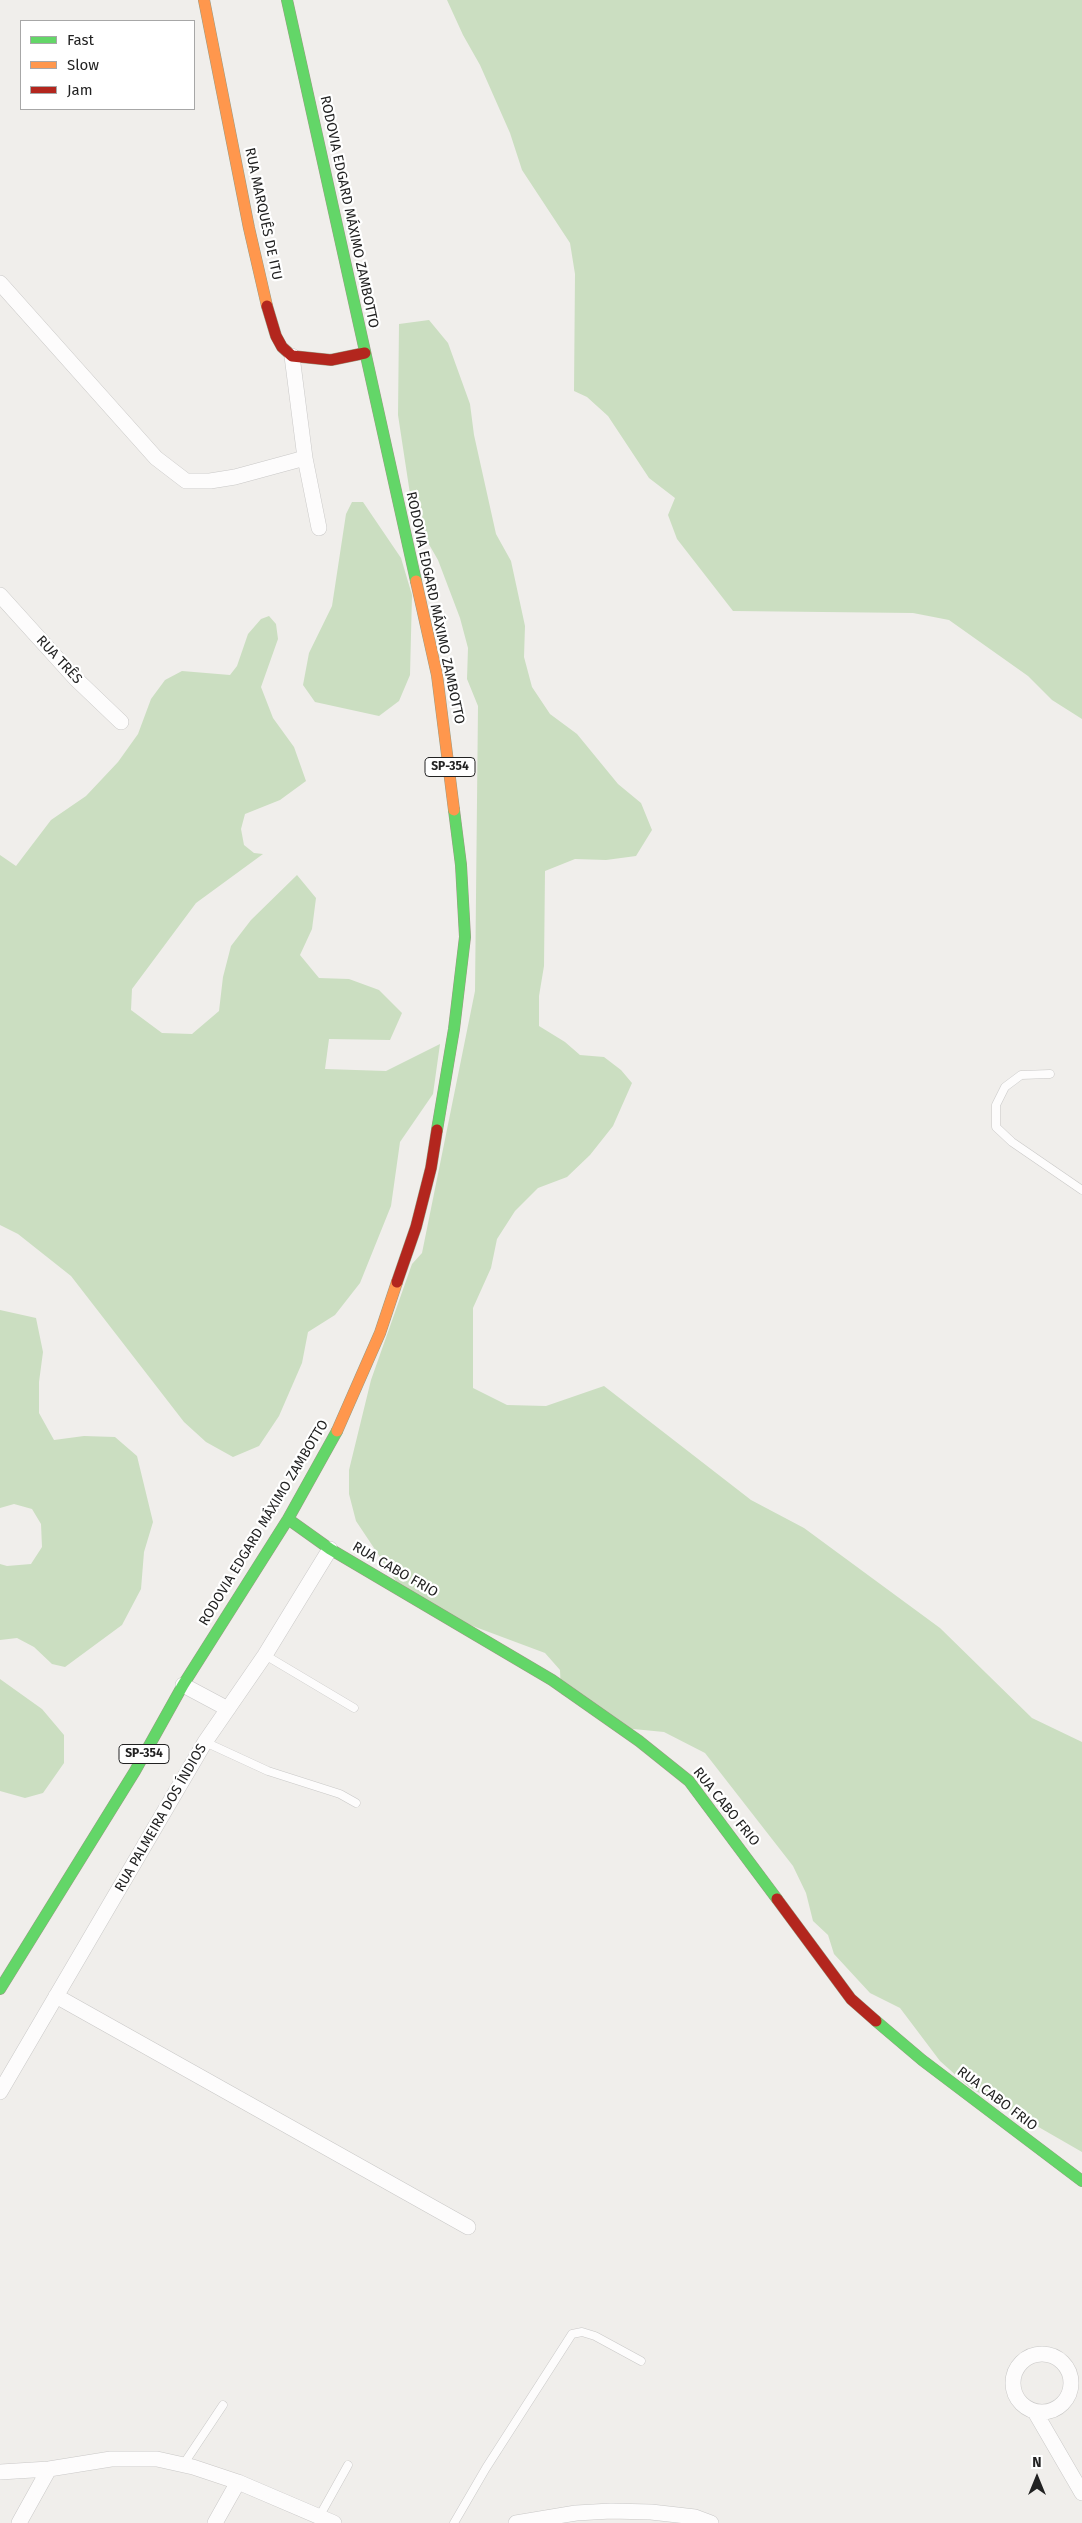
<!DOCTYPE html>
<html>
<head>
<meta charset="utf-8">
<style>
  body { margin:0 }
  #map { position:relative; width:1082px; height:2523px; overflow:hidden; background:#f0eeeb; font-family:"Fira Sans",sans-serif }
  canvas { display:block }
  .legend { position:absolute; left:20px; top:20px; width:175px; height:90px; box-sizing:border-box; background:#fff; border:1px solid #a7a7a7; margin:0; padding:6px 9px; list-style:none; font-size:15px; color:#222 }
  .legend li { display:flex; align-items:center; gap:10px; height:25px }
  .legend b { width:25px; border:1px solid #a7a7a7 }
  .north { position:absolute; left:1012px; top:2453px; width:50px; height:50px; -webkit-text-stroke:4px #fff; paint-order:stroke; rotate:0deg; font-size:14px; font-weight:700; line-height:20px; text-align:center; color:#222 }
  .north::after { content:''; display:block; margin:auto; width:18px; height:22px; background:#222; clip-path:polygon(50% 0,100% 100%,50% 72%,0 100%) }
</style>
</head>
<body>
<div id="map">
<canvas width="1082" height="2523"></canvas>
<ul class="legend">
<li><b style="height:6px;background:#63d668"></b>Fast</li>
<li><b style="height:6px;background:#ff974d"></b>Slow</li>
<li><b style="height:6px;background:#b3261e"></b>Jam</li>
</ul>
<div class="north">N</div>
</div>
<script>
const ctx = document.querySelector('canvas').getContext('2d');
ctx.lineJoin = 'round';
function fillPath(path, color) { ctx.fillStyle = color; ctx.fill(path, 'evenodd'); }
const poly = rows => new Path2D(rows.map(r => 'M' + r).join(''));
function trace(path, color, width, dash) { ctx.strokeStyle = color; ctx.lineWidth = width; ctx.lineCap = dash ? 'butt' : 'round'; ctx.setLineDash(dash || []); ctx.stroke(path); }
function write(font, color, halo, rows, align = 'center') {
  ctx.font = font + ' "Fira Sans",sans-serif'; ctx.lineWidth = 4.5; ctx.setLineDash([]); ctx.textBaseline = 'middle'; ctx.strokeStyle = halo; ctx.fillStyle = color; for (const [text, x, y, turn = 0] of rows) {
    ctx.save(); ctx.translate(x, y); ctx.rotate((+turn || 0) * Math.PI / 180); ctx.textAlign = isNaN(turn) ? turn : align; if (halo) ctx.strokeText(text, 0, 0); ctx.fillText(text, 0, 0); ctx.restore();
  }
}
fillPath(poly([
  [447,0,1082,0,1082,719,1052,700,1028,676,949,620,913,613,733,611,677,539,668,515,675,498,649,478,608,416,587,397,574,391,575,274,570,243,522,170,510,133,480,65,463,35],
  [429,320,448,343,470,404,474,435,496,534,511,561,525,626,524,657,532,687,550,714,577,734,618,784,641,803,652,830,636,856,606,860,575,859,545,871,544,966,539,996,539,1026,565,1042,580,1055,604,1057,621,1070,632,1083,613,1126,590,1155,567,1177,538,1188,515,1211,497,1239,491,1268,473,1308,473,1388,507,1405,546,1406,604,1386,751,1500,804,1528,940,1628,1032,1718,1082,1742,1082,2152,969,2087,940,2061,900,2008,870,1993,834,1954,828,1935,813,1921,806,1893,793,1866,705,1753,664,1732,623,1728,561,1694,560,1670,545,1653,454,1619,404,1593,356,1521,349,1494,349,1470,371,1380,412,1264,422,1253,475,991,478,706,467,679,468,648,460,618,438,560,423,534,412,507,398,415,399,324],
  [352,502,363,502,401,558,412,595,410,675,399,701,379,716,315,702,303,685,309,653,332,606,346,514],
  [269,616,276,624,278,639,261,687,273,718,294,747,306,781,280,800,245,814,241,829,244,845,254,853,263,854,196,903,132,989,131,1010,162,1033,192,1034,219,1011,223,977,231,946,251,920,297,875,316,898,312,929,300,955,319,978,349,979,379,990,402,1013,390,1040,329,1039,325,1069,386,1071,440,1044,433,1094,400,1142,391,1206,360,1283,335,1315,308,1332,302,1363,279,1416,259,1446,233,1457,206,1442,184,1422,71,1276,18,1234,0,1225,0,855,16,866,51,820,86,796,118,762,138,734,151,699,165,680,182,671,230,675,237,666,248,634,261,619],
  [0,1310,36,1318,43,1352,39,1382,39,1413,54,1440,84,1436,115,1437,137,1456,153,1522,144,1552,141,1589,122,1625,65,1667,52,1664,34,1647,17,1638,0,1640,0,1564,7,1566,31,1564,42,1547,41,1524,32,1509,14,1504,0,1508],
  [0,1679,42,1709,64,1735,64,1763,43,1793,25,1798,0,1791]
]), '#cbdec1');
const lane = poly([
  [1050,1074,1021,1075,1005,1087,996,1105,996,1127,1012,1142,1082,1190],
  [265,1655,354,1708],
  [205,1742,268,1771,340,1794,356,1803],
  [183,2465,223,2405],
  [319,2517,348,2465],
  [454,2523,486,2468,572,2334,582,2332,595,2336,641,2361]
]);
const street = poly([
  [0,283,156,458,186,481,210,481,235,477,305,458],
  [292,356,305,458,319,528],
  [0,595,75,678,121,722],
  [183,1685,228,1709],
  [56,1996,468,2227],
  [0,2092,205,1742,265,1655,330,1549],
  '1013 2383a29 29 0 1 1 58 0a29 29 0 1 1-58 0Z',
  [1035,2412,1082,2493],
  [0,2472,49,2469,111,2459,157,2459,193,2467,238,2482,334,2523],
  [19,2523,49,2469],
  [215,2523,238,2482],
  [516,2523,576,2513,611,2511,651,2512,695,2517,711,2523]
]);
const fast = poly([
  [287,0,416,581],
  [437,1130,454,1029,465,937,461,865,454,810],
  [288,1519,330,1549,552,1680,639,1741,689,1781,777,1899],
  [0,1989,135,1771,183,1685,288,1519,337,1431],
  [876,2021,922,2060,1082,2181]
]);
const slow = poly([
  [204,0,249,228,267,306],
  [416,581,437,675,454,810],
  [337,1431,380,1333,397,1282]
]);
const jam = poly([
  [267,306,276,336,282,347,292,356,331,360,365,353],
  [397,1282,416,1227,431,1168,437,1130],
  [777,1899,851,1999,876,2021]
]);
trace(lane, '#c9c8c7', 9);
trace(street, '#c9c8c7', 16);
trace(fast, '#999a82', 12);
trace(slow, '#999a82', 12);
trace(jam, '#999a82', 12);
trace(lane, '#fdfcfc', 8);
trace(street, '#fdfcfc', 15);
trace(fast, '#63d668', 11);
trace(slow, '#ff974d', 11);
trace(jam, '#b3261e', 11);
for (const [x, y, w] of [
  [450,767,50],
  [144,1754,50]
]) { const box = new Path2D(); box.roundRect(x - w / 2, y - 9.5, w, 19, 4); ctx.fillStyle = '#fff'; ctx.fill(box); trace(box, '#222', 1); }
write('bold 12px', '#222', null, [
  ["SP-354",450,767],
  ["SP-354",144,1754]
]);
write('14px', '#222', '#fff', [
  ["RODOVIA EDGARD MÁXIMO ZAMBOTTO",349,212,78],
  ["RUA MARQUÊS DE ITU",263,214,78],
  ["RODOVIA EDGARD MÁXIMO ZAMBOTTO",435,608,78],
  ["RUA TRÊS",59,660,47],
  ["RODOVIA EDGARD MÁXIMO ZAMBOTTO",264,1523,-59],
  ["RUA CABO FRIO",395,1570,30],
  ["RUA CABO FRIO",726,1807,51],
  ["RUA PALMEIRA DOS ÍNDIOS",161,1818,-60],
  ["RUA CABO FRIO",997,2099,37]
]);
</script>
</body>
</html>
